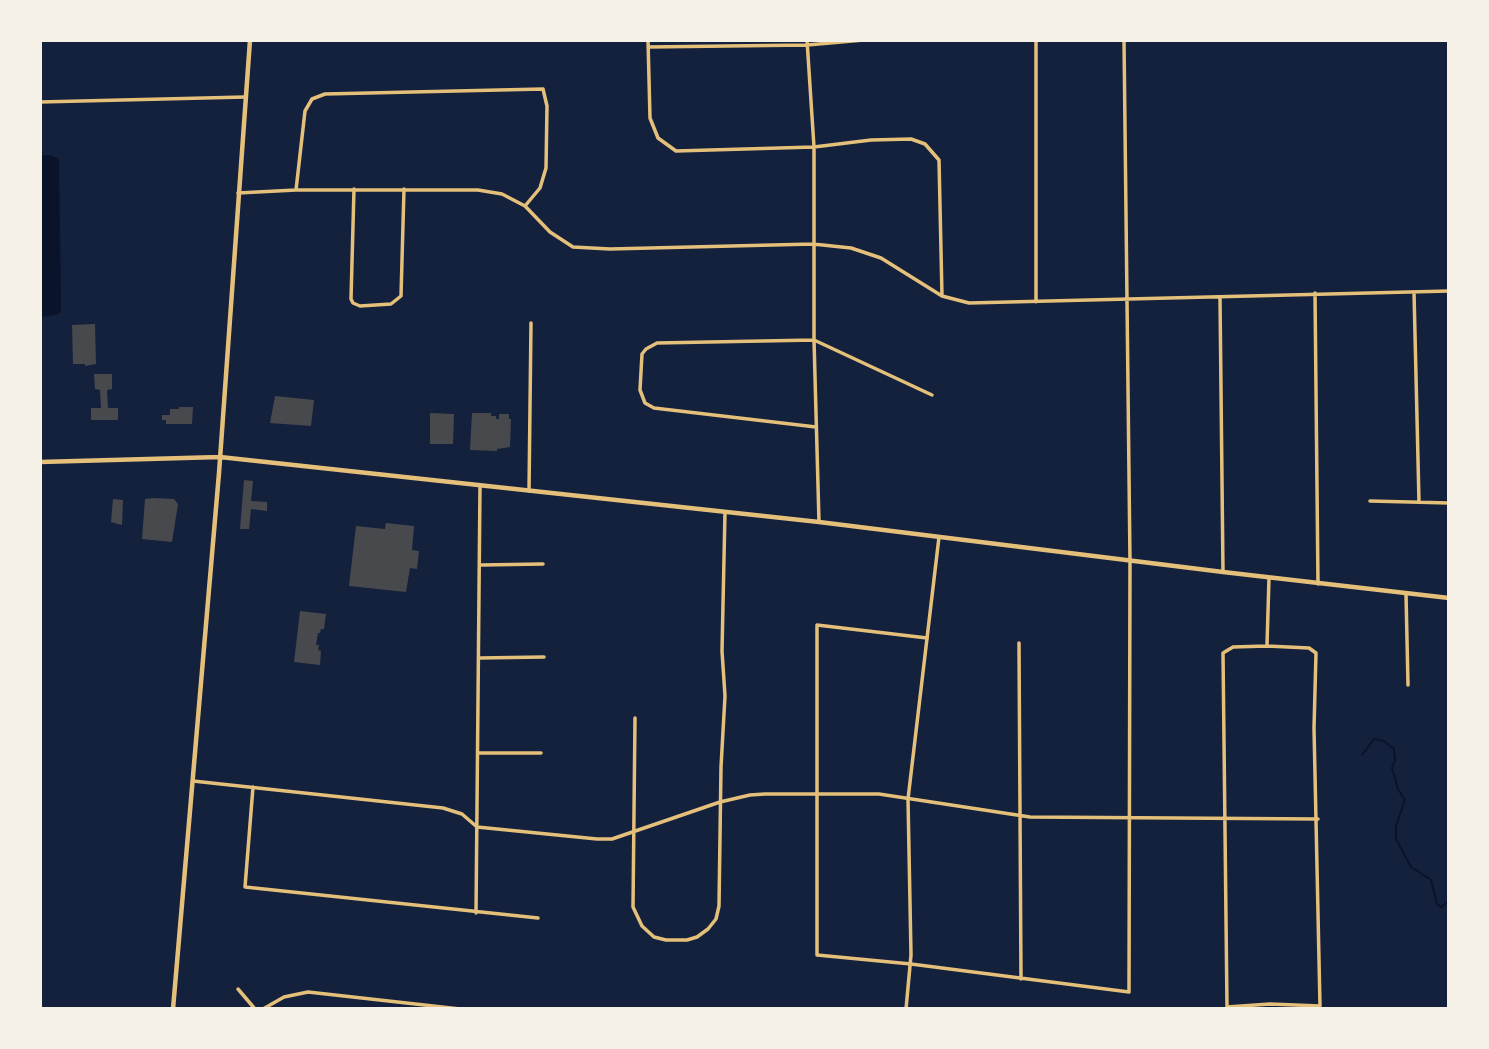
<!DOCTYPE html>
<html>
<head>
<meta charset="utf-8">
<style>
  body { margin:0 }
  #map { position:relative; width:1489px; height:1049px; overflow:hidden; background:#14213d; font-family:"DejaVu Sans",sans-serif }
  canvas { display:block }
  .frame { position:absolute; inset:0; border:42px solid #f6f1e7; pointer-events:none }
</style>
</head>
<body>
<div id="map">
<canvas width="1489" height="1049"></canvas>
<div class="frame"></div>
</div>
<script>
const ctx = document.querySelector('canvas').getContext('2d');
ctx.lineJoin = 'round';
function fillPath(path, color) { ctx.fillStyle = color; ctx.fill(path, 'evenodd'); }
const poly = rows => new Path2D(rows.map(r => 'M' + r).join(''));
function trace(path, color, width, dash) { ctx.strokeStyle = color; ctx.lineWidth = width; ctx.lineCap = dash ? 'butt' : 'round'; ctx.setLineDash(dash || []); ctx.stroke(path); }
fillPath(poly([
  [40,155,51,155,59,159,61,296,61,312,56,315,40,317]
]), '#0b132b');
trace(poly([
  [1362,755,1374,739,1384,741,1394,749,1395,760,1392,768,1398,789,1405,800,1396,826,1396,839,1411,867,1431,880,1437,904,1441,907,1449,901]
]), '#0b132b', 2);
fillPath(poly([
  [95,324,96,364,85,366,85,364,73,364,72,325],
  [94,374,112,374,112,389,107,390,108,408,118,408,118,420,91,420,91,408,101,408,100,390,95,389],
  [275,396,314,400,311,426,270,423],
  [179,407,193,407,192,424,166,424,166,420,162,420,162,415,170,415,170,409,179,409],
  [430,413,454,414,453,444,430,444],
  [472,413,491,413,491,416,496,416,496,419,499,419,499,414,509,414,509,419,511,419,510,447,497,449,497,451,470,450],
  [244,480,253,481,251,501,267,502,267,511,251,509,249,529,240,529],
  [153,498,174,499,178,504,172,542,142,539,145,499],
  [113,499,123,500,122,525,111,522],
  [386,523,414,526,412,550,419,551,417,569,410,568,406,592,349,586,356,526,385,529],
  [300,611,326,614,324,629,321,629,320,633,318,633,316,645,319,645,318,650,321,651,320,665,294,662]
]), '#48494c');
trace(poly([
  [648,40,650,118,658,138,676,151,814,147,871,140,911,139,925,144,939,160,942,296],
  [807,40,814,147,814,340,819,522],
  [1036,40,1036,302],
  [648,47,807,45,864,40],
  [40,102,245,97],
  [354,189,351,299,353,303,360,306,391,304,401,296,404,189],
  [296,190,305,111,312,99,325,94,543,89,547,106,546,168,540,188,525,206],
  [238,193,296,190,478,190,502,194,525,206,550,232,573,247,610,249,813,244,851,248,881,258,942,296,969,303,1449,291],
  [1414,292,1419,502],
  [1315,293,1318,584],
  [1220,298,1223,572],
  [816,427,654,408,645,403,640,390,642,354,646,349,657,343,814,340,932,395],
  [529,491,531,323],
  [1370,501,1449,503],
  [481,565,543,564],
  [1406,594,1408,685],
  [927,638,817,625,817,955,911,964,1129,992,1130,561,1124,40],
  [1019,643,1021,979],
  [1267,645,1269,578],
  [1267,646,1309,648,1316,653,1314,728,1320,1006,1270,1004,1227,1007,1223,653,1233,647,1267,646],
  [479,658,544,657],
  [635,718,633,907,642,926,654,937,666,940,687,940,697,937,708,929,716,919,719,906,721,767,725,696,722,651,725,512],
  [479,753,541,753],
  [193,781,443,808,462,814,477,827,597,839,612,839,720,802,750,795,765,794,879,794,1030,817,1318,819],
  [253,787,245,887,538,918],
  [476,913,480,486],
  [238,989,255,1009],
  [263,1009,284,997,308,992,460,1009]
]), '#e5c07b', 3.5);
trace(poly([
  [906,1009,911,955,908,799,939,537]
]), '#e5c07b', 3.5);
trace(poly([
  [40,462,220,457,819,522,1223,572,1449,598],
  [173,1009,219,473,250,40]
]), '#e5c07b', 4.5);
</script>
</body>
</html>
